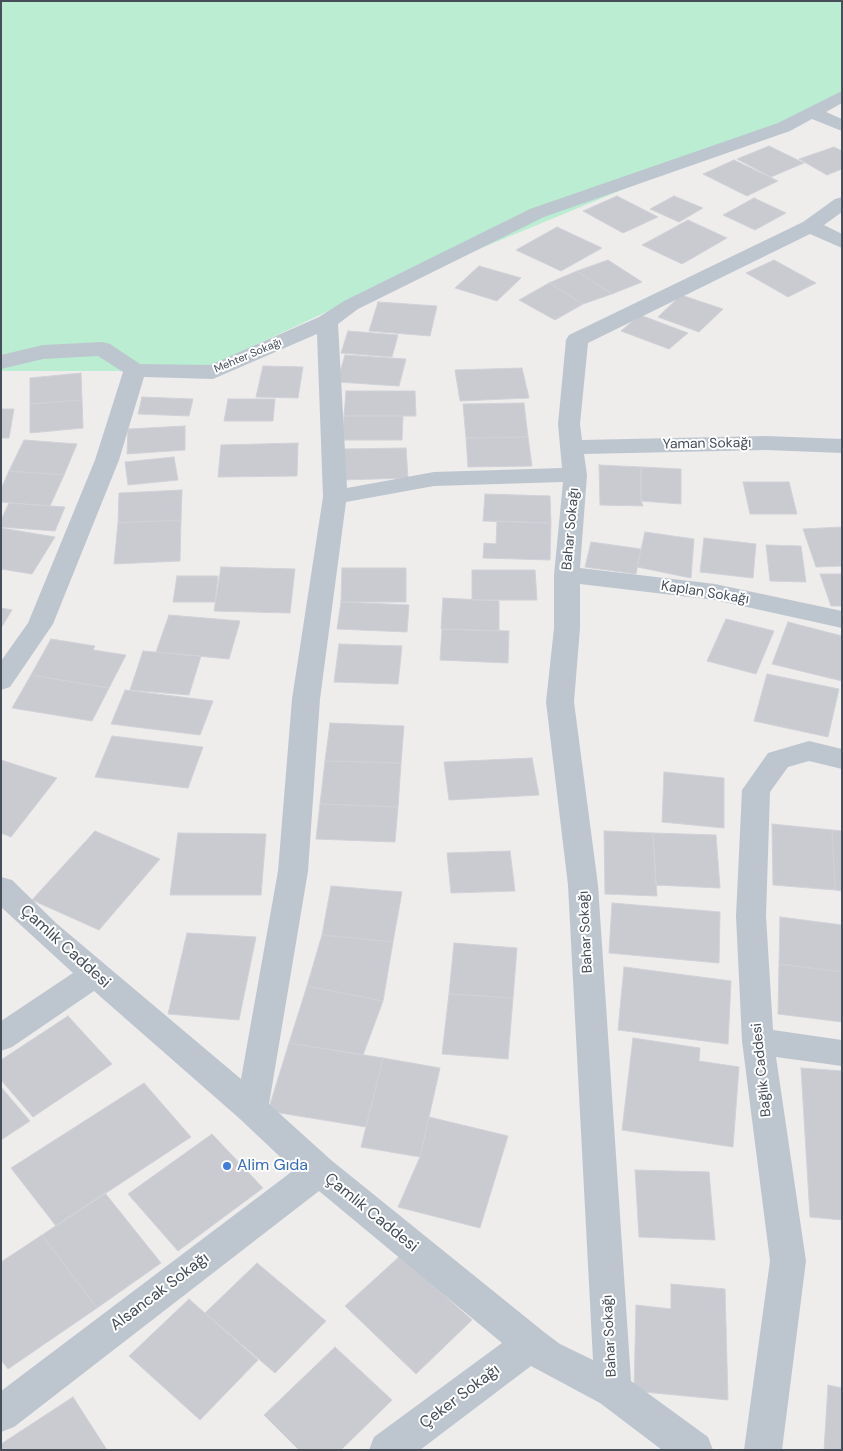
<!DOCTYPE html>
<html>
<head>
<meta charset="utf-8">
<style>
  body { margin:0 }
  #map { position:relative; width:843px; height:1451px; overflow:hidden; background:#efecec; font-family:"DM Sans",sans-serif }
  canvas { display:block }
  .frame { position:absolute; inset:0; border:2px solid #454e59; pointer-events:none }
</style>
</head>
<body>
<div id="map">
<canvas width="843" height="1451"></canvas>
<div class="frame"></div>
</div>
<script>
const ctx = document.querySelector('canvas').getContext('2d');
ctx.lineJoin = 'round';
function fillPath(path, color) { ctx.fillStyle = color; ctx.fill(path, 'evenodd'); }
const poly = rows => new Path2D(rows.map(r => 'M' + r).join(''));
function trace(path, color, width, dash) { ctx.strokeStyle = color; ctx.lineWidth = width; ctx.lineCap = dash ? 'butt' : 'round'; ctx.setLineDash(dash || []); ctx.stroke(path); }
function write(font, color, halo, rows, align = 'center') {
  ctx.font = font + ' "DM Sans",sans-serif'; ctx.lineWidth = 4; ctx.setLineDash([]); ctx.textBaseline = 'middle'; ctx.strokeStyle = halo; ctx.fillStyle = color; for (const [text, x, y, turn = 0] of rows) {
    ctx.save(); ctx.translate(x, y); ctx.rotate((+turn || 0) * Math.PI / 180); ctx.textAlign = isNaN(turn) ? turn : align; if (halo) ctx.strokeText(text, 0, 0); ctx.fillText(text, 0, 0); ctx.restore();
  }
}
fillPath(poly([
  [1,1,842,1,842,99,324,313,200,371,1,371]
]), '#baedd1');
const building = poly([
  [769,146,804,163,771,177,737,159,769,146],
  [834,147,842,151,842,169,827,175,799,159,834,147],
  [734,160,778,181,747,196,703,174,734,160],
  [617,196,658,217,623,233,583,211,617,196],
  [674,196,703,208,679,222,650,209,674,196],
  [754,198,786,213,755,230,723,215,754,198],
  [688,220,727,238,682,264,642,245,688,220],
  [557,227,602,248,561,271,516,250,557,227],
  [608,260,642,282,612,294,577,271,608,260],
  [774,260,816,283,788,297,746,273,774,260],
  [479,266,521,278,497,301,455,288,479,266],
  [577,271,612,294,583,304,549,283,577,271],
  [549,283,583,304,555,320,519,300,549,283],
  [681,295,723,309,699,332,658,317,681,295],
  [378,302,437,306,430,336,369,331,378,302],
  [640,315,688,333,669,349,621,331,640,315],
  [348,331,398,335,392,357,341,353,348,331],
  [345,355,406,359,399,386,337,382,345,355],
  [263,366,303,367,298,398,256,397,263,366],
  [522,368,529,398,460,401,455,370,522,368],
  [81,373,82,400,30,404,30,378,81,373],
  [346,391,415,391,416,416,344,416,346,391],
  [142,397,193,399,189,416,138,414,142,397],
  [228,399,275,399,273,421,224,421,228,399],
  [82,400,83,428,30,433,30,404,82,400],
  [524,403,528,437,466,438,463,404,524,403],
  [1,409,14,409,9,438,1,438,1,409],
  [344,416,403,416,402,440,343,440,344,416],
  [185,426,185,450,127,454,128,429,185,426],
  [528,437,532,466,468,467,466,438,528,437],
  [24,440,77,444,64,475,9,471,24,440],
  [298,443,297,476,218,477,221,445,298,443],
  [406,448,408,478,341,480,341,449,406,448],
  [174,457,178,480,128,485,125,462,174,457],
  [599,465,641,467,641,501,643,506,600,505,599,465],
  [641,467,681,469,681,504,641,501,641,467],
  [9,471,64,475,50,506,1,502,1,489,9,471],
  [743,482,789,482,797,514,750,514,743,482],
  [182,490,181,520,118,523,119,493,182,490],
  [485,494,550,496,551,523,483,521,485,494],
  [9,503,50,506,65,507,55,531,1,527,1,520,9,503],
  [181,520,180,561,114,564,118,523,181,520],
  [497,521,551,523,550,560,483,558,484,543,496,544,497,521],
  [842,527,842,566,816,567,803,529,842,527],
  [1,528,55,537,32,574,1,569,1,528],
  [645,532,694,539,691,578,637,567,645,532],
  [704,538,756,544,753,578,700,572,704,538],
  [591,542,641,549,636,574,585,567,591,542],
  [766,545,801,546,806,582,770,581,766,545],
  [221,567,295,569,290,613,214,611,221,567],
  [342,568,406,568,406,602,341,602,342,568],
  [472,570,535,570,537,600,472,600,472,570],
  [820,574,842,574,842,606,831,606,820,574],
  [177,576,218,576,215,602,173,602,177,576],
  [443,598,499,601,499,631,441,629,443,598],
  [341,602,409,605,407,632,337,629,341,602],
  [1,608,12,610,1,628,1,608],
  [169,615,240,621,229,659,156,652,169,615],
  [726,619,774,631,756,674,707,661,726,619],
  [788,622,842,636,842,681,772,664,788,622],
  [442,629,509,631,508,663,440,660,442,629],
  [51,639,95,646,93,650,126,655,109,688,31,675,51,639],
  [339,644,402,646,398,684,334,682,339,644],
  [143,651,201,656,189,695,130,690,143,651],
  [767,674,839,689,828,737,754,721,767,674],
  [31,675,109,688,92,721,12,708,31,675],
  [125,690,213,701,200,735,111,724,125,690],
  [330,723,404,726,401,763,325,761,330,723],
  [112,736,203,747,188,788,95,777,112,736],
  [532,758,539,795,449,800,444,762,532,758],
  [1,760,57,778,11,837,1,833,1,760],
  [325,761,401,763,398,807,320,804,325,761],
  [664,772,724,778,724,828,662,822,664,772],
  [320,804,398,807,395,842,316,839,320,804],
  [772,824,832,830,835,890,773,885,772,824],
  [832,830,842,831,842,891,835,890,832,830],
  [95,831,160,859,99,930,32,900,95,831],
  [604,831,653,833,657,896,605,894,604,831],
  [178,833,266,834,261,895,170,895,178,833],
  [653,833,716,835,720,888,656,885,653,833],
  [510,851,515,891,451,893,447,853,510,851],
  [331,886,402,892,393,942,322,935,331,886],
  [612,903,720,912,719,963,609,953,612,903],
  [780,917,842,925,842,972,779,964,780,917],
  [187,933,256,937,239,1020,168,1014,187,933],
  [322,935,393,942,383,1001,307,986,322,935],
  [454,943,517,948,513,998,449,994,454,943],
  [779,964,842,972,842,1022,778,1014,779,964],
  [624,967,731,981,728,1044,618,1030,624,967],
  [307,986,383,1001,363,1055,289,1043,307,986],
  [449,994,513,998,508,1059,442,1054,449,994],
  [68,1016,112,1064,33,1117,1,1080,1,1060,68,1016],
  [633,1038,700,1048,699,1061,739,1067,733,1147,622,1130,633,1038],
  [289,1043,383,1058,366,1127,268,1111,289,1043],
  [383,1058,440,1068,420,1157,361,1147,383,1058],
  [801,1068,842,1071,842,1220,810,1217,801,1068],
  [144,1083,191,1137,56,1226,11,1168,144,1083],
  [1,1087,30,1121,1,1140,1,1087],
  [429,1117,508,1136,480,1228,398,1207,420,1157,429,1117],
  [212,1134,263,1188,178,1251,128,1194,212,1134],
  [635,1170,709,1172,715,1240,639,1237,635,1170],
  [105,1193,161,1263,97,1308,42,1235,105,1193],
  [42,1235,97,1308,8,1369,1,1360,1,1262,42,1235],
  [400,1256,472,1320,416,1374,345,1306,400,1256],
  [257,1263,326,1321,275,1373,205,1313,257,1263],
  [671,1284,725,1289,728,1400,634,1391,636,1305,671,1309,671,1284],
  [189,1299,258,1360,200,1420,129,1356,189,1299],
  [335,1347,392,1400,341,1450,299,1450,264,1415,335,1347],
  [828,1385,842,1388,842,1450,824,1450,828,1385],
  [73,1397,107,1450,1,1450,1,1444,73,1397]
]);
fillPath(building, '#c9cbd1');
trace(building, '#d0d2d8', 1);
fillPath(poly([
  [842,91,842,103,826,112,842,119,842,131,812,119,790,131,544,217,358,309,338,324,347,488,434,472,562,468,558,424,566,340,569,335,803,222,835,199,842,197,842,212,824,225,842,234,842,248,810,234,588,343,580,424,582,440,766,436,842,439,842,453,766,450,584,454,587,475,580,568,715,584,842,611,842,628,715,600,580,584,580,628,574,702,598,885,631,1381,708,1437,713,1450,662,1450,600,1403,531,1366,420,1450,369,1450,374,1437,502,1343,319,1191,14,1427,1,1432,1,1391,294,1170,240,1119,94,991,12,1047,1,1051,1,1021,73,973,1,907,1,877,12,880,56,923,241,1079,278,871,292,699,323,497,317,334,213,379,144,377,119,460,53,624,10,687,1,690,1,661,28,623,95,460,123,372,98,356,43,359,1,369,1,355,43,345,102,342,110,344,140,364,210,365,319,317,344,301,530,209,778,123,842,91],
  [563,482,554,575,554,628,546,702,568,885,593,1360,560,1344,544,1332,331,1160,269,1104,308,871,320,699,346,502,434,486,563,482],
  [809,741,842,749,842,769,809,761,788,767,770,792,766,916,773,1030,842,1040,842,1066,776,1057,806,1261,782,1450,744,1450,770,1261,742,1041,736,916,742,790,768,753,809,741]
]), '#bdc6cf');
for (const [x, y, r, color] of [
  [227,1166,5,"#3f7fe0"]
]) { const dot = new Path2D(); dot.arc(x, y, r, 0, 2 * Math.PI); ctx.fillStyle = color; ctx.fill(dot); trace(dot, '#fff', 2); }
write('11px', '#454e59', '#fff', [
  ["Mehter Sokağı",248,356,-23]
]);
write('14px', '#454e59', '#fff', [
  ["Yaman Sokağı",707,444,-1],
  ["Bahar Sokağı",571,529,-85],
  ["Kaplan Sokağı",705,593,9],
  ["Bahar Sokağı",586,932,-93],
  ["Bağlık Caddesi",762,1070,-96],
  ["Bahar Sokağı",610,1336,-93]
]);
write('16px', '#454e59', '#fff', [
  ["Çamlık Caddesi",65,947,42],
  ["Çamlık Caddesi",371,1213,39],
  ["Alsancak Sokağı",160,1292,-37],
  ["Çeker Sokağı",460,1397,-37]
]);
write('16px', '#366cbe', '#fff', [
  ["Alim Gıda",237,1166]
], 'left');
</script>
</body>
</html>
